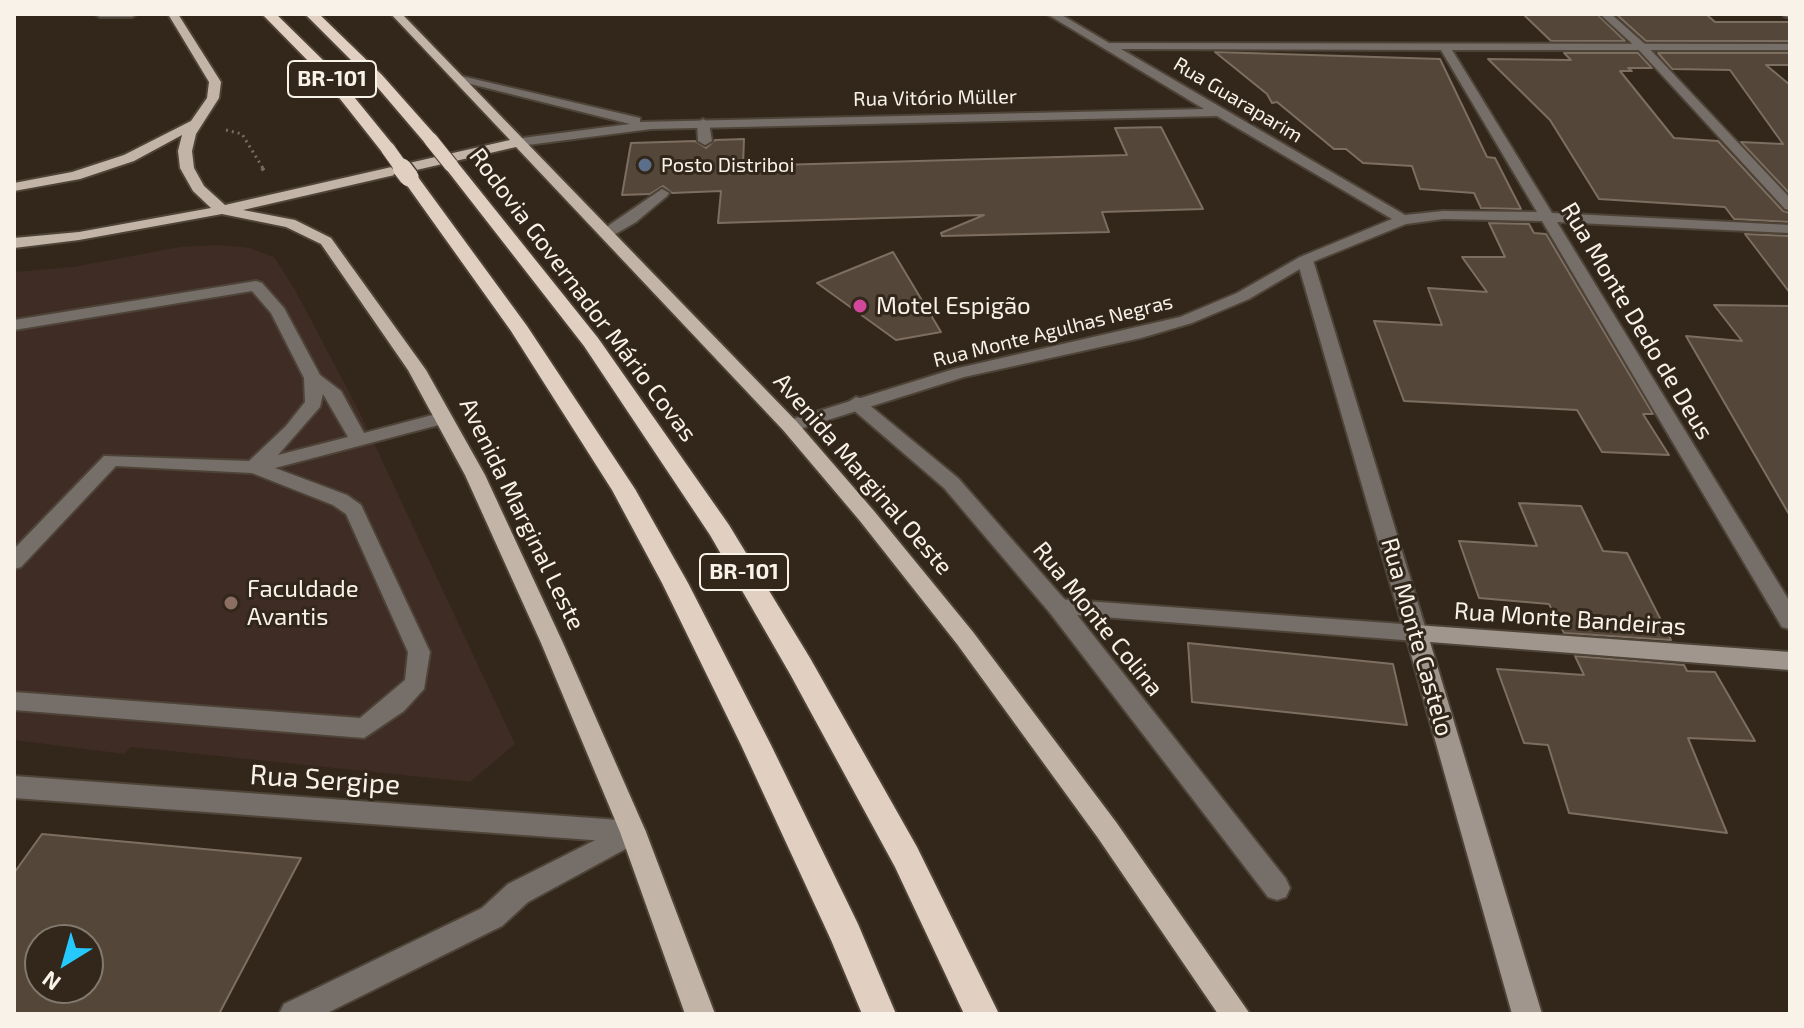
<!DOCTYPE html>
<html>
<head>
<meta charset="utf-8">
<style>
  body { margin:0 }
  #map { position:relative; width:1804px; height:1028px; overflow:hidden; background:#32271a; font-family:"Exo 2",sans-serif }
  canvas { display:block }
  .frame { position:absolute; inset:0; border:16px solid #f9f2e9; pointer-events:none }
  .north { position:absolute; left:24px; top:924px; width:80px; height:80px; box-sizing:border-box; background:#32271a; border:2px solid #82786d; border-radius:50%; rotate:217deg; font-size:22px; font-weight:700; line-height:32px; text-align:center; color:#f9f2e9 }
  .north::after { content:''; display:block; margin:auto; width:28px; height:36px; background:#25c9fe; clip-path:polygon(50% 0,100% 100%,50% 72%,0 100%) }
</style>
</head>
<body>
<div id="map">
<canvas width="1804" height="1028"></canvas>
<div class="frame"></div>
<div class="north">N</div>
</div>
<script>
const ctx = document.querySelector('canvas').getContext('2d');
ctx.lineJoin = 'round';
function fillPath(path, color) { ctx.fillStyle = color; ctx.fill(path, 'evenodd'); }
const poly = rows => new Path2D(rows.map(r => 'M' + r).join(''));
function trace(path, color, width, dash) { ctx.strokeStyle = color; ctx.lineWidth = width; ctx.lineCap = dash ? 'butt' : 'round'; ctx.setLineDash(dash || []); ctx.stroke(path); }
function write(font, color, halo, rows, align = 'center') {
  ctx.font = font + ' "Exo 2",sans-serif'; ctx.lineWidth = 6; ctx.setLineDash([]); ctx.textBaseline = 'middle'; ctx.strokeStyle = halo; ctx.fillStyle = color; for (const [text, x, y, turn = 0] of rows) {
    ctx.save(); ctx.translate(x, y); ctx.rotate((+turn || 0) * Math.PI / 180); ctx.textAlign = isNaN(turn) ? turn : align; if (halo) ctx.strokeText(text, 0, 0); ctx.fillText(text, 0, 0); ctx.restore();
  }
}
fillPath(poly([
  [219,245,250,248,274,257,294,288,357,407,515,744,470,782,131,747,124,754,14,740,14,272,73,267,180,247]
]), '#3e2c25');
const building = poly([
  [1523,14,1597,14,1625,41,1551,41,1523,14],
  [1616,14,1706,14,1715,22,1790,22,1790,41,1646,41,1616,14],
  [1215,52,1440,59,1487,157,1495,158,1521,209,1481,208,1474,193,1420,189,1412,166,1363,163,1346,149,1334,149,1277,102,1272,103,1267,94,1215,52],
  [1564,53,1638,53,1652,68,1628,68,1632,71,1620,71,1674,138,1718,141,1783,211,1790,213,1790,222,1734,219,1725,207,1599,199,1550,120,1488,59,1571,60,1564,53],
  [1658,53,1790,53,1790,65,1766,65,1790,85,1790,194,1741,142,1783,144,1730,70,1672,69,1658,53],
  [1161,127,1203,209,1102,212,1109,232,942,236,941,233,984,215,718,223,721,191,672,193,663,186,650,194,622,195,631,143,695,141,706,148,715,140,744,139,743,166,1127,155,1115,128,1161,127],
  [1489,223,1529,224,1534,233,1546,234,1653,414,1643,414,1669,455,1602,452,1577,410,1404,401,1374,321,1442,325,1428,288,1487,292,1462,257,1505,257,1489,223],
  [1745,234,1790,236,1790,293,1745,234],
  [893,252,941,332,896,340,817,283,893,252],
  [1714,305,1790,306,1790,516,1686,336,1742,341,1714,305],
  [1519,503,1581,506,1603,551,1627,553,1671,640,1564,633,1549,604,1479,598,1459,541,1537,546,1519,503],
  [1188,643,1393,664,1407,725,1192,702,1188,643],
  [1575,656,1684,665,1687,671,1715,672,1755,741,1688,738,1727,833,1569,813,1548,745,1524,743,1497,669,1584,675,1575,656],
  [42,834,301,858,219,1014,14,1014,14,873,42,834],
  [40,940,88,940,88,988,40,988,40,940]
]);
fillPath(building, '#54473a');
trace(building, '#7c6e60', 2);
const service = poly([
  [95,14,137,14,132,17,100,17,95,14],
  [703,119,709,123,712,141,705,145,698,141,697,123,703,119],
  [662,189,669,193,667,196,636,222,612,236,602,236,602,230,662,189],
  [256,281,262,283,284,308,320,375,341,391,364,433,444,412,453,418,450,422,275,468,347,495,361,505,430,652,424,689,404,711,364,738,14,710,14,692,360,718,405,680,408,652,346,514,333,505,252,473,116,466,21,567,14,569,14,549,104,456,249,461,286,426,305,402,304,378,271,313,252,291,14,330,14,320,256,281],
  [323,394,348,437,278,455,320,407,323,394],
  [856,397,862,399,958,478,1066,601,1286,879,1290,888,1286,897,1277,900,1268,897,1050,613,944,488,850,407,847,403,856,397],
  [633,821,642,824,646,832,642,840,528,902,502,926,325,1014,279,1014,284,1004,482,908,508,884,633,821]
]);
const minor = poly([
  [1600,14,1611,14,1646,45,1790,198,1790,210,1785,209,1638,49,1600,14],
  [1783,14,1790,14,1790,18,1784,16,1783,14],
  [1305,255,1313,260,1427,633,1424,639,1416,641,1050,613,1047,607,1050,601,1058,599,1402,624,1297,260,1305,255],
  [14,776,633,821,642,824,646,832,642,840,633,843,14,798,14,776]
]);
const tertiary = poly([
  [1047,14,1060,14,1109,43,1790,44,1790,50,1452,50,1552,213,1790,225,1790,233,1557,222,1790,602,1790,629,1782,627,1542,221,1443,219,1406,224,1310,263,1249,299,1192,323,1141,338,964,377,790,432,781,426,783,422,954,369,1180,317,1237,293,1300,257,1392,219,1217,116,651,129,520,146,513,142,515,139,630,124,455,80,461,76,640,118,640,122,1204,109,1047,14],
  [1121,49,1441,50,1537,212,1443,211,1405,215,1121,49]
]);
const secondary = poly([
  [1416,625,1790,652,1790,670,1430,642,1542,1014,1512,1014,1405,633,1408,627,1416,625]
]);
const primary = poly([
  [168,14,178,14,221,82,219,98,196,134,192,151,194,168,204,186,225,205,510,140,391,14,402,14,797,422,874,511,973,632,1116,822,1250,1014,1218,1014,1098,838,957,644,860,521,783,430,516,147,243,210,295,220,331,238,426,370,485,475,563,643,646,832,715,1014,685,1014,620,832,541,643,465,475,408,370,321,244,286,227,222,214,79,240,14,248,14,238,79,232,211,208,193,191,180,168,178,151,182,135,134,161,80,179,14,191,14,183,72,172,124,155,191,121,207,98,209,82,168,14]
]);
const motorway = poly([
  [262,14,276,14,328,65,394,146,394,152,382,152,318,71,262,14],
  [305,14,319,14,382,75,437,137,437,143,425,143,372,81,305,14],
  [451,160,457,162,598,338,729,525,810,658,917,847,999,1014,964,1014,895,867,790,674,710,535,584,346,443,165,451,160],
  [409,172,415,173,527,326,635,489,688,583,771,745,858,924,896,1014,862,1014,831,940,741,745,662,583,612,490,511,331,401,177,409,172]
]);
trace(service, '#4e4337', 4);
trace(minor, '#4e4337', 4);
trace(tertiary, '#4e4337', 4);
trace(secondary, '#4e4337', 4);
trace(primary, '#4e4337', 4);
trace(motorway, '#4e4337', 4);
trace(poly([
  [226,130,242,134,264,170]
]), '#756c60', 3, [2, 4]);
trace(poly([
  [262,168,265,172]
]), '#756c60', 4, [3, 5]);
fillPath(service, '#766f69');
fillPath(minor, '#766f69');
fillPath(tertiary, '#766f69');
fillPath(secondary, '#a1968d');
fillPath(primary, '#c3b4a8');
fillPath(motorway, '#e1d0c1');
const motorwayBridgeFar1 = poly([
  [431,140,451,165],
  [388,149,403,170]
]);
const motorwayBridge = poly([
  [402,168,409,177]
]);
trace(motorwayBridgeFar1, '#4e4337', 16, []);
trace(motorwayBridge, '#4e4337', 22, []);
trace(motorwayBridgeFar1, '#e1d0c1', 14);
trace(motorwayBridge, '#e1d0c1', 19);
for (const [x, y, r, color] of [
  [645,165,8,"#5c6f8a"],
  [860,306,8,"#d1479c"],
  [231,603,8,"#8d6e63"]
]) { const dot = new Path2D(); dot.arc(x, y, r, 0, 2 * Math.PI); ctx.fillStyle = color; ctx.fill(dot); trace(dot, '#32271a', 3); }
write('20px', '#f9f2e9', '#32271a', [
  ["Rua Vitório Müller",935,98,-1],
  ["Rua Guaraparim",1238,100,31],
  ["Rua Monte Agulhas Negras",1053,331,-14]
]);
write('20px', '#f9f2e9', '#32271a', [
  ["Posto Distriboi",661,165]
], 'left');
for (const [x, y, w] of [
  [332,79,88],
  [744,572,88]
]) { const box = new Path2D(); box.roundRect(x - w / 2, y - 18, w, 36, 6); ctx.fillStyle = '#32271a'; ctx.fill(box); trace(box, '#f9f2e9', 2); }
write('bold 22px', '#f9f2e9', null, [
  ["BR-101",332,79],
  ["BR-101",744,572]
]);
write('24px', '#f9f2e9', '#32271a', [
  ["Rodovia Governador Mário Covas",583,295,53],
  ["Rua Monte Dedo de Deus",1637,321,59],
  ["Avenida Marginal Oeste",863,474,49],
  ["Avenida Marginal Leste",522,514,64],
  ["Rua Monte Colina",1098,619,51],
  ["Rua Monte Bandeiras",1570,619,4],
  ["Rua Monte Castelo",1417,637,74]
]);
write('24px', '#f9f2e9', '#32271a', [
  ["Motel Espigão",876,306],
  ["Faculdade",247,589],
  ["Avantis",247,617]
], 'left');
write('28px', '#f9f2e9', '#32271a', [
  ["Rua Sergipe",325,780,4]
]);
</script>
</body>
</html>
